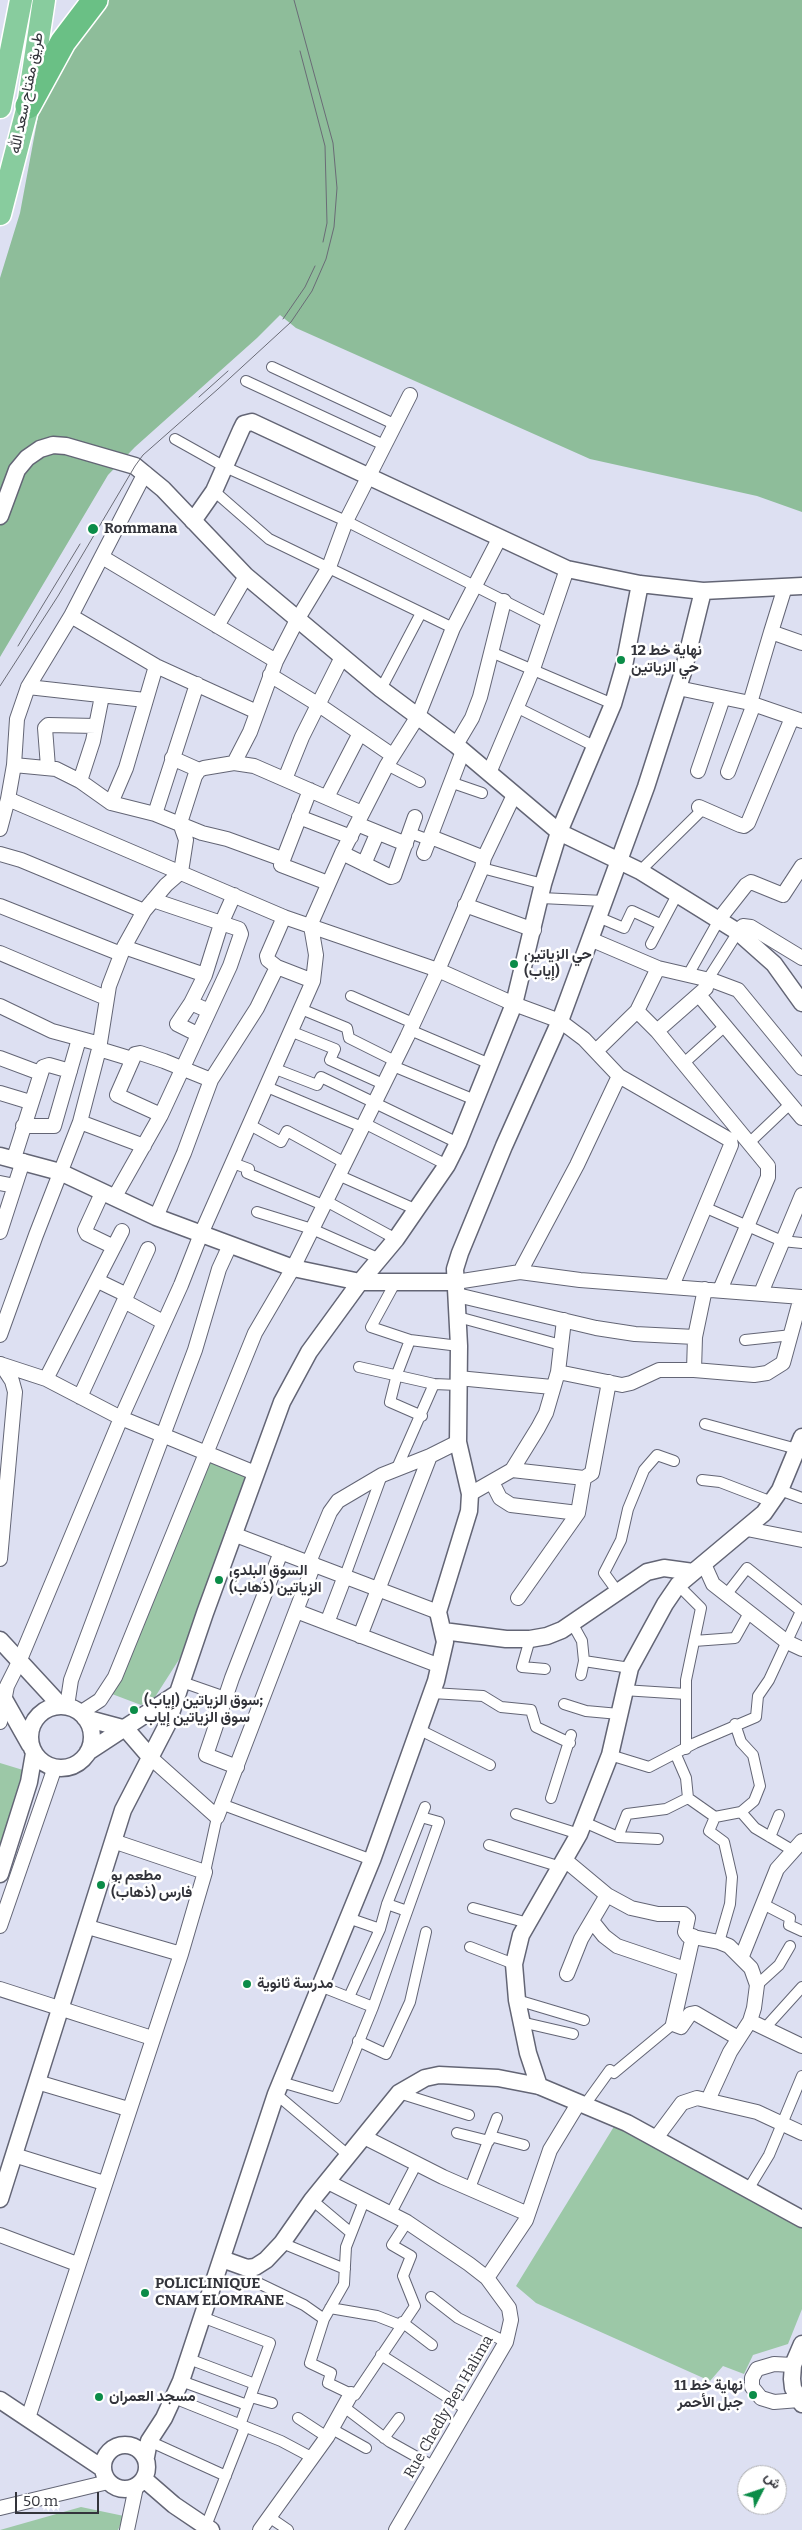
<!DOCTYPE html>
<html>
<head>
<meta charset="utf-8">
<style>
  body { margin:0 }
  #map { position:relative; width:802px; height:2530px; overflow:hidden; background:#dde0f2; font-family:Bitter,Vazirmatn,serif }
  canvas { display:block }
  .north { position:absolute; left:737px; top:2465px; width:50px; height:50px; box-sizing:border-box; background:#fff; border:1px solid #adaeb1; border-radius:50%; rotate:49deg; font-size:14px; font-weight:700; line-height:20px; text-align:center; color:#33343b }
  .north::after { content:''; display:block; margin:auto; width:18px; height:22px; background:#0b8c48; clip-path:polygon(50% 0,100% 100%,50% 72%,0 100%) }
  .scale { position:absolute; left:15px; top:2492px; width:84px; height:22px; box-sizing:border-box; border:2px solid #33343b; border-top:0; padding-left:6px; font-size:15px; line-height:18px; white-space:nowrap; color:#33343b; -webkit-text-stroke:4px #fff; paint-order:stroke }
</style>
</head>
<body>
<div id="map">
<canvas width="802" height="2530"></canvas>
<div class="north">ش</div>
<div class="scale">50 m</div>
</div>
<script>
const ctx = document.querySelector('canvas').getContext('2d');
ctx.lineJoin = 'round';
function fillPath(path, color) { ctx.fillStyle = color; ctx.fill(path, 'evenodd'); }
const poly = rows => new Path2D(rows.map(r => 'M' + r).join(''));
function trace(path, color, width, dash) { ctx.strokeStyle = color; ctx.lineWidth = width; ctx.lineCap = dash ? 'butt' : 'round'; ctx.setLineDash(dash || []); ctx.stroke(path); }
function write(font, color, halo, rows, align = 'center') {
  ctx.font = font + ' Bitter,Vazirmatn,serif'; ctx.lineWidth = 5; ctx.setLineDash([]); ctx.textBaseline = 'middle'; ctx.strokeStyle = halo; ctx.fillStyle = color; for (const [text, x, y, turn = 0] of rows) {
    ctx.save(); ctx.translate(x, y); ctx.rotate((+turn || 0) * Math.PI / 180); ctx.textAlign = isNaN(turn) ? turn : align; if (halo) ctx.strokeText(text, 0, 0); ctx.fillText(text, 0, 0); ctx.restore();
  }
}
fillPath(poly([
  [208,1456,248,1474,180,1658,155,1697,141,1705,112,1694],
  [0,1763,23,1770,0,1847],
  [618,2120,802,2224,802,2309,788,2344,753,2355,744,2374,723,2366,710,2381,536,2303,516,2286],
  [81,2507,124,2516,118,2530,0,2530]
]), '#9cc8a7');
fillPath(poly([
  [99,0,802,0,802,512,757,496,590,459,296,328,280,315,257,338,135,447,108,475,0,657,0,278,20,213,42,95]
]), '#8ebd9a');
const pedestrian = poly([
  [272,367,394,424],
  [246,381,384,445],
  [175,439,225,467,346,521,548,623],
  [214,491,269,539,453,628],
  [491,652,613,704],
  [381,689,421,613],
  [518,708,596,747],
  [387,765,420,782],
  [450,782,482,793],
  [410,833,429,840],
  [482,868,543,884],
  [640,871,703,809],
  [541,898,604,901],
  [598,917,624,928,632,911,660,924],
  [651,944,678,893],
  [688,975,720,918],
  [708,979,738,932],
  [351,996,413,1023],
  [301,1009,347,1028,349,1038,395,1061],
  [410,1030,490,1064],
  [290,1031,335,1049,330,1060,383,1084],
  [684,1063,725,1026],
  [393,1066,475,1100],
  [273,1068,317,1085,321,1077,458,1143],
  [267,1087,362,1127],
  [364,1123,447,1165],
  [250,1125,281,1142,287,1131,345,1163],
  [749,1143,790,1104],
  [233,1163,249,1169,247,1173,323,1205],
  [338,1175,417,1210],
  [326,1201,396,1239],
  [704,1207,782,1241,802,1243],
  [257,1212,312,1229,380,1259],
  [395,1283,371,1327,410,1340,459,1346],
  [458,1317,561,1345],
  [410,1340,397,1374,390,1402,422,1416],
  [745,1340,792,1335],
  [359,1367,434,1384,458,1385],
  [705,1424,797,1449],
  [397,1468,434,1384],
  [702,1480,720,1482,772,1502],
  [780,1490,802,1498],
  [345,1576,382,1475],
  [678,1585,701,1608,686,1680,686,1749],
  [617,1591,604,1573,621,1540,628,1509,644,1470,657,1455,674,1461],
  [572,1623,582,1641,584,1661,581,1675],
  [530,1639,522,1667,545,1669],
  [694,1641,735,1638,749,1613],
  [584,1661,630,1668],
  [182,1682,225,1697],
  [623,1690,686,1694],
  [432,1693,483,1696,501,1707,531,1710,536,1727,570,1743],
  [564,1704,586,1711,619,1714],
  [418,1729,490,1765],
  [610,1755,649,1767,695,1743,756,1717,758,1696,769,1680,801,1611,747,1568,726,1595],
  [676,1755,686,1778,688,1798,715,1817,709,1831,724,1842,732,1877,730,1904,719,1942],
  [551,1798,571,1735],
  [221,1804,372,1860],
  [741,1812,755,1828,792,1850],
  [516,1814,579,1834],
  [715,1817,741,1812,754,1801,760,1786,753,1755,741,1742,735,1724],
  [584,1822,618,1837,658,1839],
  [618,1837,627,1814,666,1809,688,1798],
  [770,1837,779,1815],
  [489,1845,561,1867],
  [205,1872,217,1817],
  [387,1904,407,1911],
  [763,1904,790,1918,789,1925,802,1931],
  [473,1908,528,1923],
  [348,1918,380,1929],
  [470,1947,514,1964],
  [757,1985,779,1965,790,1946],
  [320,1986,373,2007],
  [349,1997,380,1929,387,1904,425,1807],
  [517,2000,584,2020],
  [521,2022,573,2034],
  [765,2028,802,1987],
  [358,2041,386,2054,410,2002,426,1932],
  [281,2082,336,2098,373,2007,439,1822,421,1817],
  [399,2093,469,2115],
  [276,2094,348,2155],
  [584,2106,610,2070,614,2073,673,2024],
  [457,2133,489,2141],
  [490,2136,524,2145],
  [470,2188,497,2118],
  [749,2188,769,2155,802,2076],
  [312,2200,350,2232],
  [364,2201,346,2247,344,2284,324,2319,310,2363,331,2373,328,2383,351,2394,355,2395,415,2306,403,2276,411,2256,392,2245,407,2222],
  [391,2213,417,2163],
  [282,2243,345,2269],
  [247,2268,254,2281,304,2305,324,2319],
  [431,2297,458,2318,506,2342],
  [330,2308,377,2316,400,2325],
  [202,2317,270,2343,240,2425],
  [402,2322,432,2345],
  [381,2355,466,2409],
  [189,2359,255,2384],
  [181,2381,247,2405],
  [251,2397,272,2403],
  [174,2398,281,2441,313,2458],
  [344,2407,390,2442,433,2466],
  [298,2418,327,2437],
  [332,2429,366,2448],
  [384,2438,399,2418],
  [149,2441,226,2476],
  [269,2517,288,2530],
  [206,2526,245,2427]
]);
const minor = poly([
  [145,473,71,616,28,687,17,719,14,765,8,799,284,917,438,970,514,1004,560,1021,584,1039,619,1076,730,1140,731,1145,672,1286],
  [102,557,276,661],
  [785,587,771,632,802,643],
  [71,616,156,666,257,712],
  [217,626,246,576],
  [270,675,319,705,392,755],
  [28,687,145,700],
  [678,688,750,703,802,721],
  [750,703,771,632],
  [456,745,472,718,480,697,504,601],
  [172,758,199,770],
  [234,763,254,766,362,813],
  [14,765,56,769,80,781,111,803,155,814,202,833,227,839,282,859],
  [48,767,45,728,48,725,96,726],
  [698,771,723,698],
  [728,772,754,704],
  [489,773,533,669,567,569],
  [285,779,302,737,342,657],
  [80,781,93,741,102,696],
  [310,790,281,865,328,883],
  [327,797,359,735],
  [111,803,126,768,156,666],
  [699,807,740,825,744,826,748,823,792,718],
  [155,814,197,684],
  [299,817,351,837],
  [357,824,406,844],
  [0,829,8,799],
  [431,837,484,858],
  [342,853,391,877,394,876,415,817],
  [424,853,463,751],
  [0,854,21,860,144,911],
  [364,864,377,834],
  [465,905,534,930],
  [0,906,121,954],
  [284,917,267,956,268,960,277,967,313,981],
  [720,918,746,885,751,882,783,895,802,866],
  [738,932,743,926,751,927,802,958],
  [590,939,658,968,714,981,738,990,802,1068],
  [124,947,205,975],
  [0,953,106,998],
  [699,995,802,1118],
  [191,1003,177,1024,197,1034],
  [0,1006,52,1031,100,1044],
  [209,1011,191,1003,205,975,221,924,234,895],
  [637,1011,657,1031,768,1166,768,1177,720,1290],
  [657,1031,706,988],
  [99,1049,132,1059],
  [596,1051,637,1011,658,968],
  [0,1058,40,1073],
  [0,1093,30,1102],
  [161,1115,117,1095,135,1054,140,1053,164,1061,211,1080],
  [80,1122,144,1146],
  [23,1126,54,1126,79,1039],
  [14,1158,43,1067,49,1065,70,1071],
  [0,1183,15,1186],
  [102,1193,85,1230,87,1234,114,1247],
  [114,1198,161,1115,230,966,241,934,239,929,153,900],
  [156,1217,184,1153,211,1080,257,1008,277,967],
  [0,1232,23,1161],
  [520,1272,577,1165,619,1076],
  [98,1281,127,1295],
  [456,1282,520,1272,580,1280,802,1297],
  [761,1293,802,1195],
  [457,1295,596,1328,635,1334,695,1337],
  [124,1301,163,1322],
  [0,1335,36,1235,80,1122,99,1049,109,986,124,947,144,911,166,885,181,872,186,840,180,823,195,776,199,770,204,768,234,763,250,732,276,661,297,620,329,567,346,521,410,395],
  [0,1364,46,1379,121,1418,255,1473],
  [694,1370,695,1337,705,1289],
  [558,1372,622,1385,631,1383,659,1370,694,1370,754,1375,767,1373,783,1363,801,1297],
  [458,1378,552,1387],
  [46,1379,122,1231],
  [80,1397,148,1249],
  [512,1470,584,1478,592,1473,609,1382],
  [492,1482,500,1498,511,1505,578,1513],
  [470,1494,512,1470,538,1428,546,1413,558,1372,564,1320],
  [747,1529,802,1540],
  [233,1534,438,1612],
  [0,1559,15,1392,12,1381,1,1364],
  [309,1562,330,1512,338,1501,382,1475,430,1456,458,1442],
  [704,1564,713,1584,787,1642,802,1649],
  [518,1598,578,1513,584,1478],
  [296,1611,440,1666],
  [327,1623,345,1576],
  [360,1636,430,1456],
  [67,1706,71,1680,195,1350,219,1269,230,1245],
  [80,1713,100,1700,115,1677,255,1333,293,1268,407,1037,438,970,482,868,484,858,514,795],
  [0,1722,7,1686,19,1662,121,1418,181,1285,201,1234,313,981,316,955,311,926,313,919,342,853,387,765,418,716,453,628,499,539],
  [151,1758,217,1817,314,1564],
  [237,1767,206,1755,232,1678,281,1552],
  [565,1860,607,1895,631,1908,658,1914,684,1914,688,1918,685,1932,688,1936,719,1942,729,1946,751,1968,757,1985,754,2008,750,2021,730,2052,708,2100],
  [592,1921,604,1936,617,1946,685,1969],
  [0,1926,55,1767],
  [88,1927,181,1954],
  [693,1936,673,2024,681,2027,690,2014,695,2013,738,2038],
  [742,1956,777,1869,802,1841],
  [567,1974,581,1939,607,1895],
  [0,1989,152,2038],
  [750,2021,802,2046],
  [37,2082,128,2109],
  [364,2137,443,2177,528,2214],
  [656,2138,682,2103,697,2098,757,2112,802,2133],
  [14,2155,104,2183],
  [328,2182,407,2222,469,2264,487,2278,509,2308,511,2320,506,2342,396,2530],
  [0,2235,77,2264],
  [487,2278,526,2220,550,2150,578,2104],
  [793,2365,774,2364,757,2369,752,2378,752,2387,761,2398,774,2402,799,2400],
  [28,2418,181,1954,205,1872,113,1841],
  [0,2508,108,2482],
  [127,2530,136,2487],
  [260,2530,327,2437,351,2394]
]);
const tertiary = poly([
  [0,516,17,470,27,458,40,449,53,445,66,446,135,466,163,489,246,576,381,689,456,745,559,832,640,871,738,932,774,964,802,1003],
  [193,521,214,491,241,430,244,424,252,422,567,569,640,584,703,591,802,586],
  [0,1156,60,1172,156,1217,293,1268,360,1282,456,1282],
  [443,1631,506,1639,530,1639,547,1636,562,1630,647,1572,664,1568,693,1572],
  [0,1640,61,1706],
  [0,1692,30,1745],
  '30 1737a31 31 0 1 1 62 0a31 31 0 1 1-62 0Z',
  [85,1718,126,1729,151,1758],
  [88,1752,178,1693],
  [0,1874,29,1782,34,1753],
  [539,2086,528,2053,517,2000,514,1964,521,1935,579,1834,610,1755,630,1668,665,1604,678,1585,764,1513,780,1490,802,1437],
  [0,2199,123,1810,167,1725,205,1613,282,1402,309,1352,360,1282,396,1239,447,1165,458,1143,514,1004,543,884,559,832,613,704,624,666,640,584],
  [222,2259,247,2268,255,2267,266,2260,282,2243,312,2200,399,2093,425,2078,439,2075,498,2078,539,2086,627,2123,802,2219],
  [802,2344,793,2365,792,2379,793,2388,802,2404],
  [0,2400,102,2468],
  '103 2467a22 22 0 1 1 44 0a22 22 0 1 1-44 0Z',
  [146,2457,149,2441,164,2418,181,2381,276,2094,372,1860,436,1681,445,1642,438,1612,469,1511,470,1494,458,1442,459,1346,455,1269,460,1253,504,1146,560,1021,646,787,683,672,703,591],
  [144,2479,174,2505,211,2530]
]);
const trunk = poly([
  [0,107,21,0],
  [0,214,28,106,44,0]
]);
const motorway = poly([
  [28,106,63,42,95,0]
]);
trace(pedestrian, '#636575', 12);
trace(minor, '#636575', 16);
trace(tertiary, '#636575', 19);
trace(trunk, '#fff', 25);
trace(motorway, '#fff', 28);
trace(pedestrian, '#fff', 10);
trace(minor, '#fff', 14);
trace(tertiary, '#fff', 16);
trace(trunk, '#88cc9e', 22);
trace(motorway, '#6ac085', 25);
trace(poly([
  [300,51,325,146,327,223,323,242],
  [283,319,305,287,315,266],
  [199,397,228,371],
  [18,646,80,544],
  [0,686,58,596,135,466,143,455,218,389,291,322,312,291,326,259,334,227,337,188,333,143,294,0]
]), '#6a6b76', 1);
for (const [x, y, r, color] of [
  [93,529,6,"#0b8c48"],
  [621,660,5,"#0b8c48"],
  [514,964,5,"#0b8c48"],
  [219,1580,5,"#0b8c48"],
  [134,1710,5,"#0b8c48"],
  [101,1885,5,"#0b8c48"],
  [247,1984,5,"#0b8c48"],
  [145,2293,5,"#0b8c48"],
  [753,2395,5,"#0b8c48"],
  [99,2397,5,"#0b8c48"]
]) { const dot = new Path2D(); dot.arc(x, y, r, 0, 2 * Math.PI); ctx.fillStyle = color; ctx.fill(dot); trace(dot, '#fff', 2); }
write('15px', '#33343b', '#fff', [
  ["طريق مفتاح سعد الله",27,93,-79],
  ["Rue Chedly Ben Halima",449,2407,-60]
]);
write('bold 15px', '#33343b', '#fff', [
  ["Rommana",104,529],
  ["نهاية خط 12",631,651],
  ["حي الزياتين",631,668],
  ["حي الزياتين",524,955],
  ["(إياب)",524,972],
  ["السوق البلدي",229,1571],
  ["الزياتين (ذهاب)",229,1588],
  ["سوق الزياتين (إياب);",144,1701],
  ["سوق الزياتين إياب",144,1718],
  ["مطعم بو",111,1876],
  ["فارس (ذهاب)",111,1893],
  ["مدرسة ثانوية",257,1984],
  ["POLICLINIQUE",155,2284],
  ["CNAM ELOMRANE",155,2301],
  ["نهاية خط 11",743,2386,"right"],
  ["جبل الأحمر",743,2403,"right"],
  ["مسجد العمران",109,2397]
], 'left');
</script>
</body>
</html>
